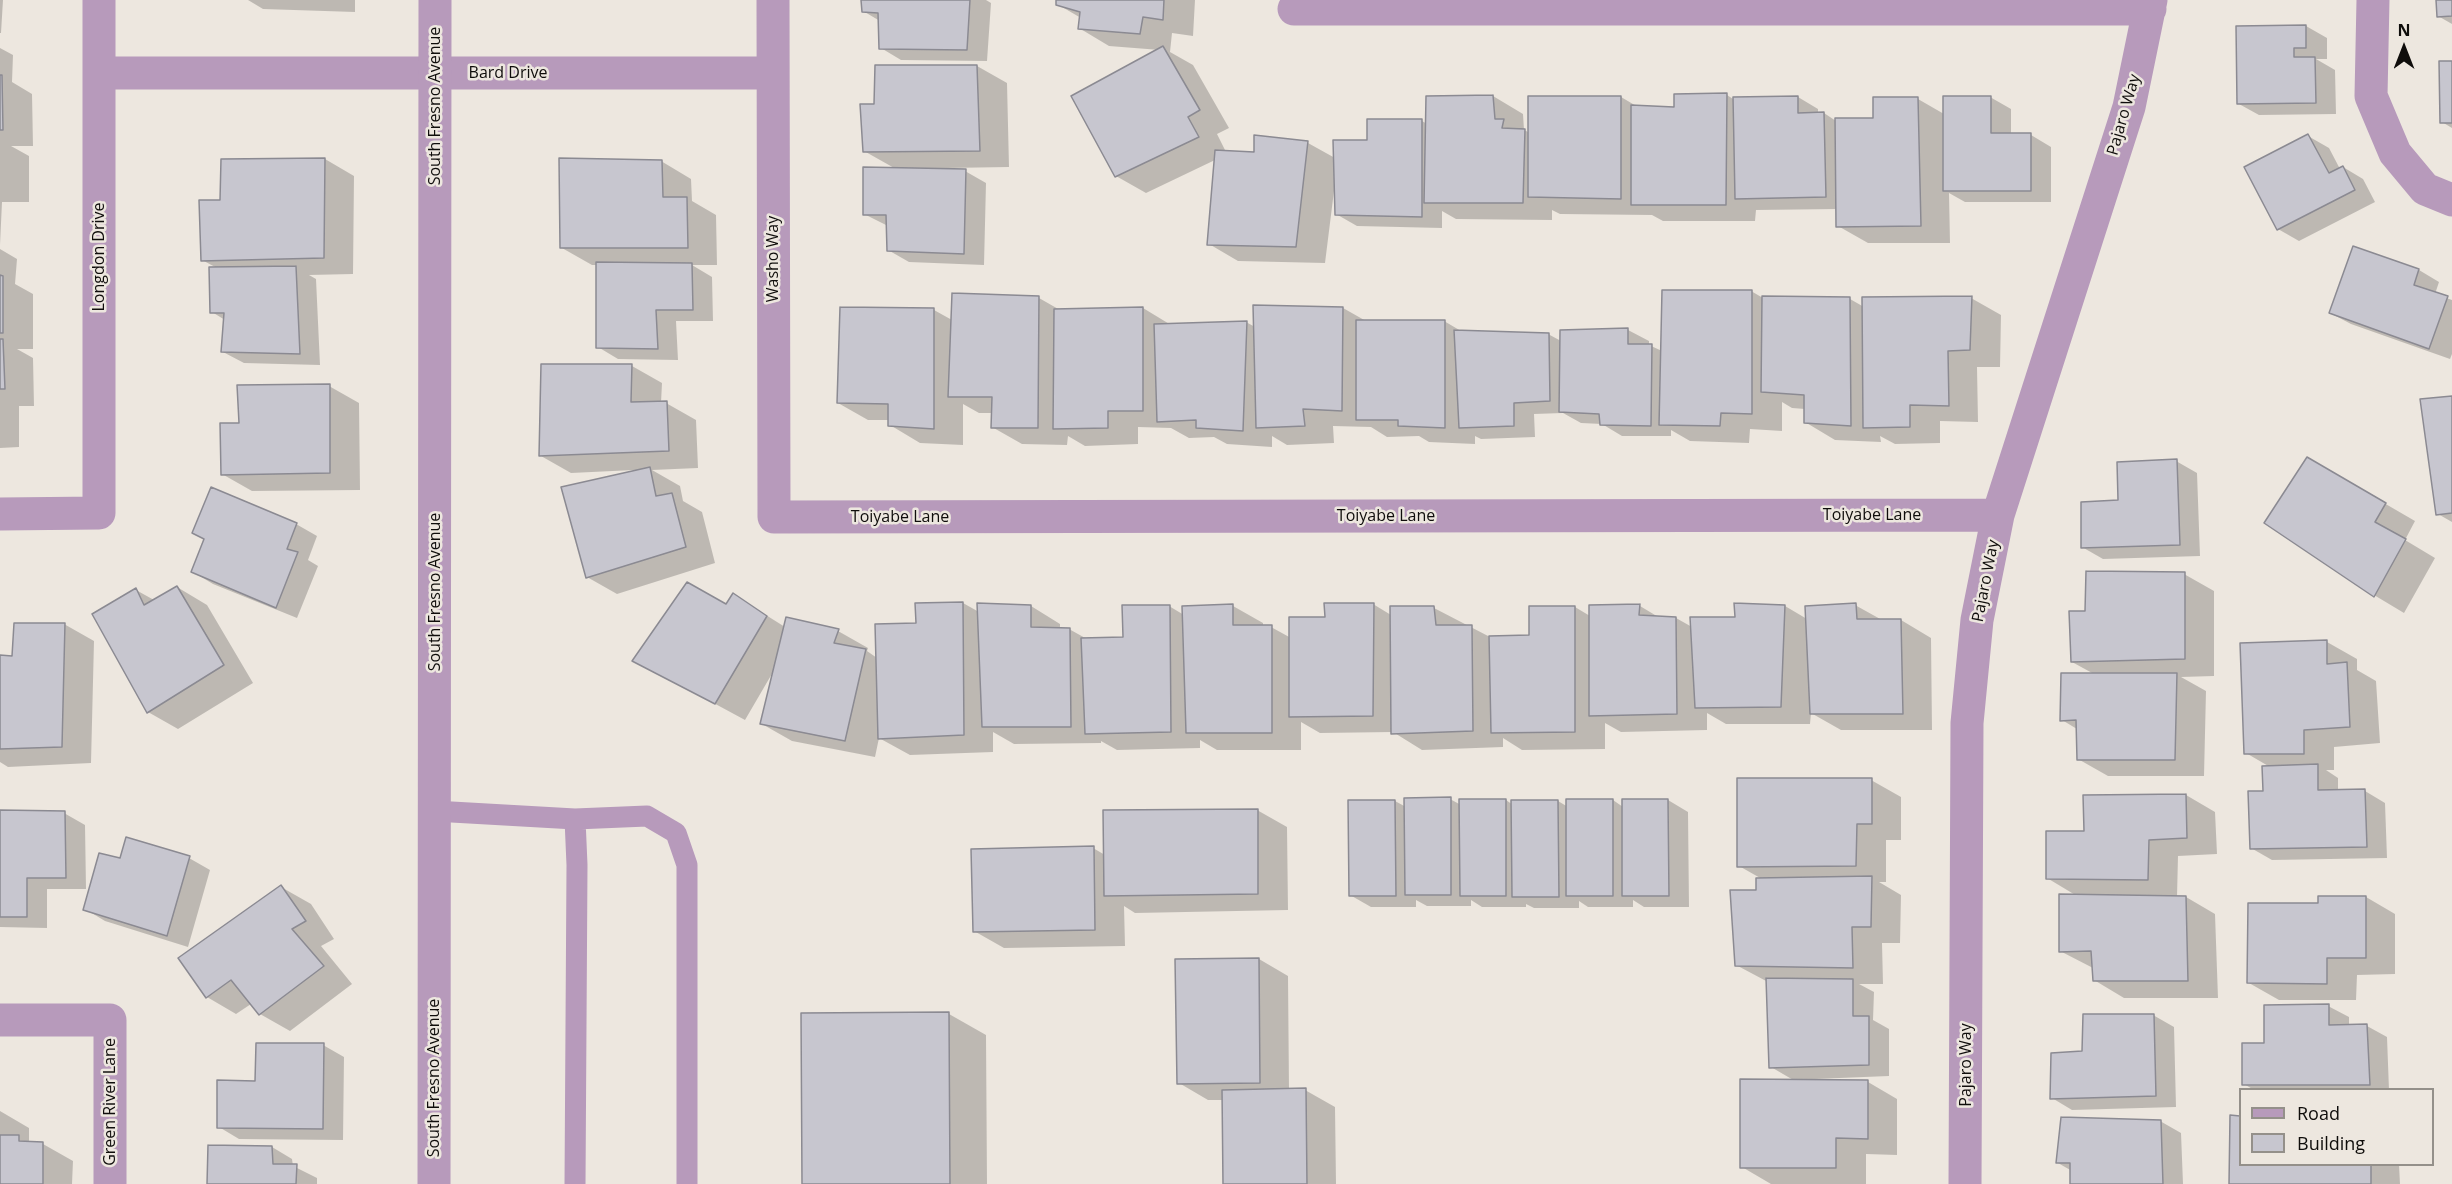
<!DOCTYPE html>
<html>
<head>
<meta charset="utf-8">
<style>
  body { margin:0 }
  #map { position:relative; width:2452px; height:1184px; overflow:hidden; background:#ede7df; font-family:"Open Sans",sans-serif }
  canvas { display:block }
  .legend { position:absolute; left:2239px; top:1088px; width:195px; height:78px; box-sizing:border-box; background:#ede7df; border:2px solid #94908a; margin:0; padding:8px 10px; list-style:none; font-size:18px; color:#0f0d0b }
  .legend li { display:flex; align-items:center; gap:12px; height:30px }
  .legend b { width:30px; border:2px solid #94908a }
  .north { position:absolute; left:2374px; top:18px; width:60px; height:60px; -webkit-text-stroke:4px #ede7df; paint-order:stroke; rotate:0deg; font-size:16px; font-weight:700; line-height:24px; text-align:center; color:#0f0d0b }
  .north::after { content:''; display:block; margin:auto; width:21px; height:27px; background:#0f0d0b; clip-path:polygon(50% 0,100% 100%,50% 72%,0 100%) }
</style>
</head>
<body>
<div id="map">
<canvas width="2452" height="1184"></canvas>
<ul class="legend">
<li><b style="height:8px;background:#b79abb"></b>Road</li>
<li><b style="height:16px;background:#c7c6cf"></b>Building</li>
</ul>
<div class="north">N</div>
</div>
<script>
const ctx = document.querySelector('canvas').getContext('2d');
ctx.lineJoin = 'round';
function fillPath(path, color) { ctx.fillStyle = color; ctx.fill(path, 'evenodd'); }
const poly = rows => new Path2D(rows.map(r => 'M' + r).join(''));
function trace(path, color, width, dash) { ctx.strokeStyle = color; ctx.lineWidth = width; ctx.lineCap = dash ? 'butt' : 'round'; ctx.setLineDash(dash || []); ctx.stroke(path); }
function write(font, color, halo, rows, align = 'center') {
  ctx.font = font + ' "Open Sans",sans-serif'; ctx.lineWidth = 5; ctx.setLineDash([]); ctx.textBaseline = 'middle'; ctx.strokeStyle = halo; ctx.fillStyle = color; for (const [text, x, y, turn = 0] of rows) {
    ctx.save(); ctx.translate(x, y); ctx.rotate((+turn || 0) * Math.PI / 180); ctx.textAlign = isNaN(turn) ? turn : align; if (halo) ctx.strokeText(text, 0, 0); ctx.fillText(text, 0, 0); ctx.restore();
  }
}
fillPath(poly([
  [0,0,3,0,1,33,0,33],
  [248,0,355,0,355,12,263,9],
  [863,0,986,0,991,3,987,61,901,60,881,48,880,21,863,11],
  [1058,0,1195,0,1193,36,1172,33,1170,52,1193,65,1229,128,1217,134,1226,152,1256,153,1308,143,1335,158,1369,141,1422,121,1427,124,1493,96,1523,114,1524,130,1530,133,1621,97,1638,107,1675,108,1727,95,1733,99,1798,97,1818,109,1818,114,1824,113,1836,121,1874,119,1918,99,1944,114,1990,97,2011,109,2011,135,2031,135,2051,147,2051,202,1965,202,1949,193,1950,243,1868,243,1838,226,1838,209,1756,210,1755,221,1663,221,1652,215,1560,214,1552,210,1552,220,1456,219,1442,211,1442,228,1357,226,1336,214,1336,191,1334,191,1325,263,1238,261,1209,244,1215,160,1146,193,1116,176,1160,50,1109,46,1079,28,1081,18,1057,4],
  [2438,0,2452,0,2452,24,2438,16],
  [2306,26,2327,38,2327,59,2316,59,2335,70,2336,114,2259,115,2239,104,2237,28],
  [0,48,13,55,12,82,32,94,33,146,11,146,29,156,29,202,2,202,0,245],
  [2452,62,2452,128,2442,122],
  [977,66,1007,83,1009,167,947,168,947,171,965,171,986,183,984,265,909,262,888,250,888,226,864,214,896,169,864,151,875,106],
  [2308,136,2329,148,2340,169,2343,167,2363,179,2375,202,2299,241,2278,229],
  [325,159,354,176,353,274,309,275,316,279,320,365,244,363,223,352,225,320,212,312,217,268,202,260,222,201],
  [661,161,691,179,692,201,716,215,717,265,692,265,712,277,713,321,676,321,678,360,618,359,598,347,597,265,592,265,562,248],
  [2354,248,2419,270,2439,282,2435,294,2452,300,2452,354,2450,359,2351,324,2330,313],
  [0,249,17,259,15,284,33,294,33,349,17,349,33,358,34,406,19,406,19,447,0,448],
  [1751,291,1763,298,1850,299,1864,307,1971,298,2001,315,2000,367,1977,367,1978,422,1940,421,1940,443,1895,444,1880,436,1881,442,1835,440,1805,422,1805,409,1792,408,1782,402,1782,431,1750,429,1749,443,1690,441,1671,430,1671,436,1622,436,1602,424,1581,423,1563,413,1534,414,1535,437,1481,439,1475,436,1475,444,1429,442,1419,436,1387,437,1371,427,1333,426,1334,443,1287,445,1272,436,1272,447,1227,444,1214,437,1189,438,1171,428,1138,427,1138,444,1085,446,1068,436,1067,445,1022,444,992,427,993,413,979,413,963,404,963,445,920,443,890,425,890,420,868,420,838,403,934,310,952,320,1039,298,1060,310,1143,308,1171,325,1246,322,1255,327,1343,308,1366,321,1444,321,1461,331,1548,334,1561,341,1562,331,1628,330,1649,341,1649,345,1662,351],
  [542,366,632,366,662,383,661,403,666,403,696,420,698,468,652,470,680,486,683,501,702,512,715,563,617,594,587,577,634,470,571,473,541,456],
  [329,386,359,403,360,490,252,491,222,474,241,425],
  [2452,398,2452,522,2438,514],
  [2308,459,2415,521,2405,540,2435,558,2404,613,2374,595],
  [2176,461,2197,473,2200,556,2103,559,2082,547,2120,501],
  [296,524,317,536,308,560,318,566,297,618,213,584,193,572],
  [2184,574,2214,591,2214,676,2181,677,2206,691,2204,776,2108,776,2078,759,2077,729,2062,720,2094,674,2072,662,2086,613],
  [177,587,207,605,253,683,178,729,148,712,94,615,136,590,154,600],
  [734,595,785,627,838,631,868,648,867,651,877,658,917,624,963,603,979,612,1031,606,1060,624,1060,629,1069,629,1087,639,1124,639,1169,606,1184,615,1233,606,1263,623,1263,627,1271,627,1291,638,1327,618,1373,604,1391,615,1434,608,1490,637,1531,637,1575,607,1590,616,1640,606,1660,618,1676,618,1692,627,1785,606,1807,619,1855,605,1882,620,1901,620,1931,638,1932,730,1841,730,1811,713,1810,724,1726,724,1707,713,1707,730,1621,732,1605,723,1605,749,1522,750,1503,738,1503,747,1422,750,1393,732,1320,733,1301,722,1301,750,1217,750,1200,740,1200,748,1117,750,1101,741,1101,743,1014,744,993,732,993,752,910,755,879,738,875,757,792,741,762,724,773,672,745,720,634,660,726,606],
  [64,624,94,641,91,763,8,767,0,762,0,657,13,657],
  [2327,642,2357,659,2357,670,2376,681,2380,743,2334,747,2334,770,2326,770,2338,778,2338,791,2365,791,2385,803,2387,858,2272,860,2251,848,2270,767,2246,753,2242,645],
  [1871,780,1901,797,1901,840,1886,840,1886,882,1879,882,1901,895,1900,943,1882,943,1883,984,1859,984,1874,992,1873,1020,1889,1029,1889,1076,1815,1079,1816,1081,1868,1082,1897,1099,1897,1155,1866,1154,1866,1184,1771,1184,1742,1167,1795,1081,1771,1067,1768,982,1736,965,1762,879,1739,866],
  [2186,795,2215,812,2217,854,2178,856,2177,897,2186,897,2215,914,2218,998,2124,998,2094,980,2093,968,2060,951,2077,896,2047,878,2086,833],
  [1450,799,1461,805,1506,800,1513,805,1558,801,1568,807,1613,800,1623,807,1668,800,1688,812,1689,907,1644,907,1633,900,1633,907,1588,907,1579,901,1579,908,1534,908,1526,904,1526,907,1482,907,1471,900,1471,906,1427,906,1416,900,1416,907,1371,907,1350,895,1395,801,1406,807],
  [1257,810,1287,827,1288,910,1135,913,1124,906,1125,946,1004,948,974,931,1093,848,1105,855],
  [0,812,64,813,85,825,86,889,47,889,47,928,0,927],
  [189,858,210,870,188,947,105,921,85,909],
  [281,887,311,904,334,939,321,946,352,984,290,1031,260,1014,251,1004,236,1014,207,997],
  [2366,897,2395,914,2395,974,2357,975,2356,1000,2279,1000,2249,983,2319,904],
  [1259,959,1288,976,1289,1090,1305,1090,1335,1107,1336,1184,1225,1184,1224,1100,1208,1100,1179,1083],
  [2328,1006,2349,1017,2349,1026,2367,1026,2387,1037,2389,1090,2254,1090,2244,1084,2266,1045],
  [949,1014,986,1035,987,1184,804,1184],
  [2153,1015,2174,1027,2176,1107,2072,1110,2052,1098,2083,1053],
  [323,1045,344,1057,343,1140,239,1139,219,1127,256,1082],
  [0,1111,29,1128,29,1142,43,1144,73,1161,72,1184,0,1184],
  [2232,1117,2240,1117,2240,1164,2399,1164,2400,1184,2230,1184],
  [2160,1121,2181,1133,2183,1184,2071,1184,2072,1171,2058,1163],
  [272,1147,292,1159,293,1166,317,1178,317,1184,209,1184]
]), '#0003');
const building = poly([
  [861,0,970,0,967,50,879,49,878,13,862,12,861,0],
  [1056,0,1164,0,1163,20,1143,17,1140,34,1078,29,1080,12,1056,5,1056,0],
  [2436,0,2452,0,2452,16,2437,17,2436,0],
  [2306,25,2306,48,2294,48,2294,57,2315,57,2316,103,2237,104,2236,26,2306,25],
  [1163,46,1200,110,1188,117,1199,137,1115,177,1071,96,1163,46],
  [2439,61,2452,61,2452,123,2440,123,2439,61],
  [875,65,977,65,980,151,863,152,860,104,874,104,875,65],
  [0,75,2,75,3,130,0,130,0,75],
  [1727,93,1726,205,1631,205,1631,105,1674,107,1674,94,1727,93],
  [1493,95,1495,119,1504,119,1502,128,1525,129,1523,203,1424,203,1426,96,1493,95],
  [1528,96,1621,96,1621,199,1528,197,1528,96],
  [1798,96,1798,113,1824,112,1826,197,1735,199,1733,97,1798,96],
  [1943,96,1991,96,1991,133,2031,133,2031,191,1943,191,1943,96],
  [1873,97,1918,97,1921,226,1836,227,1835,118,1873,118,1873,97],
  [1367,119,1422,119,1422,217,1335,215,1333,140,1367,140,1367,119],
  [2308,134,2329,173,2343,166,2355,190,2277,230,2244,167,2308,134],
  [1254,135,1308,141,1296,247,1207,245,1215,150,1254,152,1254,135],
  [325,158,324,258,201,261,199,200,220,200,221,159,325,158],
  [559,158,662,160,663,197,687,197,688,248,560,248,559,158],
  [863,167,966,169,964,254,887,251,886,215,863,215,863,167],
  [2353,246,2419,269,2414,285,2448,296,2429,349,2329,313,2353,246],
  [596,262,692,263,693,310,656,310,658,349,596,348,596,262],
  [296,266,300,354,221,352,224,313,210,313,209,267,296,266],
  [0,275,3,276,3,333,0,333,0,275],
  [1662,290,1752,290,1752,414,1721,413,1720,426,1659,425,1662,290],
  [952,293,1039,296,1038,428,991,428,992,397,948,397,952,293],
  [1762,296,1850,297,1851,426,1804,423,1804,395,1761,392,1762,296],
  [1972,296,1970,350,1948,351,1949,406,1910,405,1910,427,1863,428,1862,297,1972,296],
  [1253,305,1343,307,1342,411,1303,409,1305,426,1256,428,1253,305],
  [840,307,934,308,934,429,888,426,888,404,837,403,840,307],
  [1143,307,1143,411,1108,411,1108,428,1053,429,1054,309,1143,307],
  [1356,320,1445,320,1445,428,1398,426,1398,420,1356,420,1356,320],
  [1247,321,1243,431,1196,428,1196,420,1157,422,1154,324,1247,321],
  [1628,328,1628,344,1652,344,1651,426,1600,425,1599,414,1559,412,1560,330,1628,328],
  [1454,330,1549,333,1550,401,1514,403,1514,426,1459,428,1454,330],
  [0,339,3,339,5,389,0,389,0,339],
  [541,364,632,364,631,402,667,401,669,451,539,456,541,364],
  [330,384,330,473,221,475,220,423,239,423,237,385,330,384],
  [2452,396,2452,513,2436,515,2420,399,2452,396],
  [2307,457,2386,503,2375,522,2406,539,2374,597,2264,523,2307,457],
  [2177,459,2180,545,2081,548,2081,502,2118,500,2117,462,2177,459],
  [650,467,656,496,672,493,686,547,586,578,561,487,650,467],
  [211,487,297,523,287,549,298,552,276,608,191,572,204,539,192,533,211,487],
  [2086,571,2185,572,2185,659,2071,662,2069,611,2085,611,2086,571],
  [687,582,726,604,733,593,767,616,715,704,632,661,687,582],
  [177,586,224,665,147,713,92,614,136,588,144,605,177,586],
  [963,602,964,735,878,739,875,624,916,623,915,603,963,602],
  [977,603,1031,605,1031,627,1070,628,1071,727,982,727,977,603],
  [1324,603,1374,603,1373,716,1289,717,1289,617,1325,617,1324,603],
  [1734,603,1785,605,1781,707,1695,708,1690,617,1735,617,1734,603],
  [1856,603,1857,619,1901,619,1903,714,1810,714,1805,606,1856,603],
  [1233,604,1233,625,1272,625,1272,733,1186,733,1182,606,1233,604],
  [1640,604,1639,615,1676,617,1677,714,1589,716,1589,605,1640,604],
  [1122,605,1170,605,1171,732,1085,734,1081,638,1123,637,1122,605],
  [1390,606,1434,606,1436,625,1472,625,1473,731,1391,734,1390,606],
  [1529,606,1575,606,1575,732,1491,733,1489,636,1529,635,1529,606],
  [786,617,839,629,834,643,866,649,845,741,760,724,786,617],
  [14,623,65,623,62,747,0,749,0,655,12,656,14,623],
  [2327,640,2327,664,2347,662,2350,727,2304,730,2304,754,2244,754,2240,643,2327,640],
  [2061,673,2177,673,2175,760,2077,760,2076,720,2060,721,2061,673],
  [2318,764,2318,790,2365,789,2367,847,2250,849,2248,791,2263,791,2262,766,2318,764],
  [1737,778,1872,778,1872,824,1857,824,1856,866,1737,867,1737,778],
  [2186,794,2187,838,2149,840,2148,880,2046,879,2046,831,2084,831,2083,795,2186,794],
  [1451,797,1451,895,1405,895,1404,798,1451,797],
  [1459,799,1506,799,1506,896,1460,896,1459,799],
  [1566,799,1613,799,1613,896,1566,896,1566,799],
  [1622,799,1668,799,1669,896,1622,896,1622,799],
  [1348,800,1395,800,1396,896,1349,896,1348,800],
  [1511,800,1558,800,1559,897,1512,897,1511,800],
  [1258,809,1258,894,1104,896,1103,810,1258,809],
  [0,810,65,811,66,878,27,878,27,917,0,917,0,810],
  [126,837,190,856,167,936,83,910,99,853,120,858,126,837],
  [1094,846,1095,930,973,932,971,849,1094,846],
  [1872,876,1871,927,1852,927,1853,968,1735,966,1730,890,1756,890,1756,878,1872,876],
  [281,885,306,921,292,929,324,966,259,1015,231,980,206,998,178,958,281,885],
  [2059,894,2186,896,2188,981,2093,981,2091,951,2059,952,2059,894],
  [2318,896,2366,896,2366,958,2327,958,2327,984,2247,983,2248,903,2318,903,2318,896],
  [1259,958,1260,1083,1177,1084,1175,959,1259,958],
  [1766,978,1853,979,1853,1016,1869,1016,1869,1065,1769,1068,1766,978],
  [2329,1004,2329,1025,2367,1024,2370,1085,2242,1085,2242,1043,2264,1043,2264,1005,2329,1004],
  [949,1012,950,1184,802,1184,801,1013,949,1012],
  [2083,1014,2154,1014,2156,1096,2050,1099,2051,1053,2082,1051,2083,1014],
  [256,1043,324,1043,323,1129,217,1128,217,1080,255,1081,256,1043],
  [1740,1079,1868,1080,1868,1139,1836,1138,1836,1168,1740,1168,1740,1079],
  [1306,1088,1307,1184,1223,1184,1222,1090,1306,1088],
  [2230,1115,2240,1116,2240,1164,2371,1164,2371,1184,2229,1184,2230,1115],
  [2061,1117,2161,1120,2163,1184,2070,1184,2070,1163,2056,1163,2061,1117],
  [0,1135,19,1135,19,1141,43,1142,43,1184,0,1184,0,1135],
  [208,1145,272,1146,273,1164,297,1164,296,1184,207,1184,208,1145]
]);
fillPath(building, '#c7c6cf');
trace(building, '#8b8a92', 1.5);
trace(poly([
  [434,811,575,819,647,816,676,833,687,865,687,1184],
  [575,819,577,865,575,1184]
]), '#b79abb', 21);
trace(poly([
  [773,0,774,517,1998,515],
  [2373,0,2371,96,2395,153,2425,189,2452,200],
  [1294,9,2150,9],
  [99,73,773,73],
  [0,514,99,513,99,0],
  [0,1020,110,1020,110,1184],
  [1965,1184,1967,723,1977,620,1998,515,2129,107,2151,0]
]), '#b79abb', 33);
trace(poly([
  [434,1184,435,0]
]), '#b79abb', 33);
write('16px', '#0f0d0b', '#ede7df', [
  ["Bard Drive",508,73],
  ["South Fresno Avenue",435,106,-90],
  ["Pajaro Way",2124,115,-74],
  ["Longdon Drive",99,257,-90],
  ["Washo Way",773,259,-90],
  ["Toiyabe Lane",1872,515],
  ["Toiyabe Lane",1386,516],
  ["Toiyabe Lane",900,517],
  ["Pajaro Way",1986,581,-79],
  ["South Fresno Avenue",435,592,-90],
  ["Pajaro Way",1966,1065,-90],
  ["South Fresno Avenue",434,1078,-90],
  ["Green River Lane",110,1102,-90]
]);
</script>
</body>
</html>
